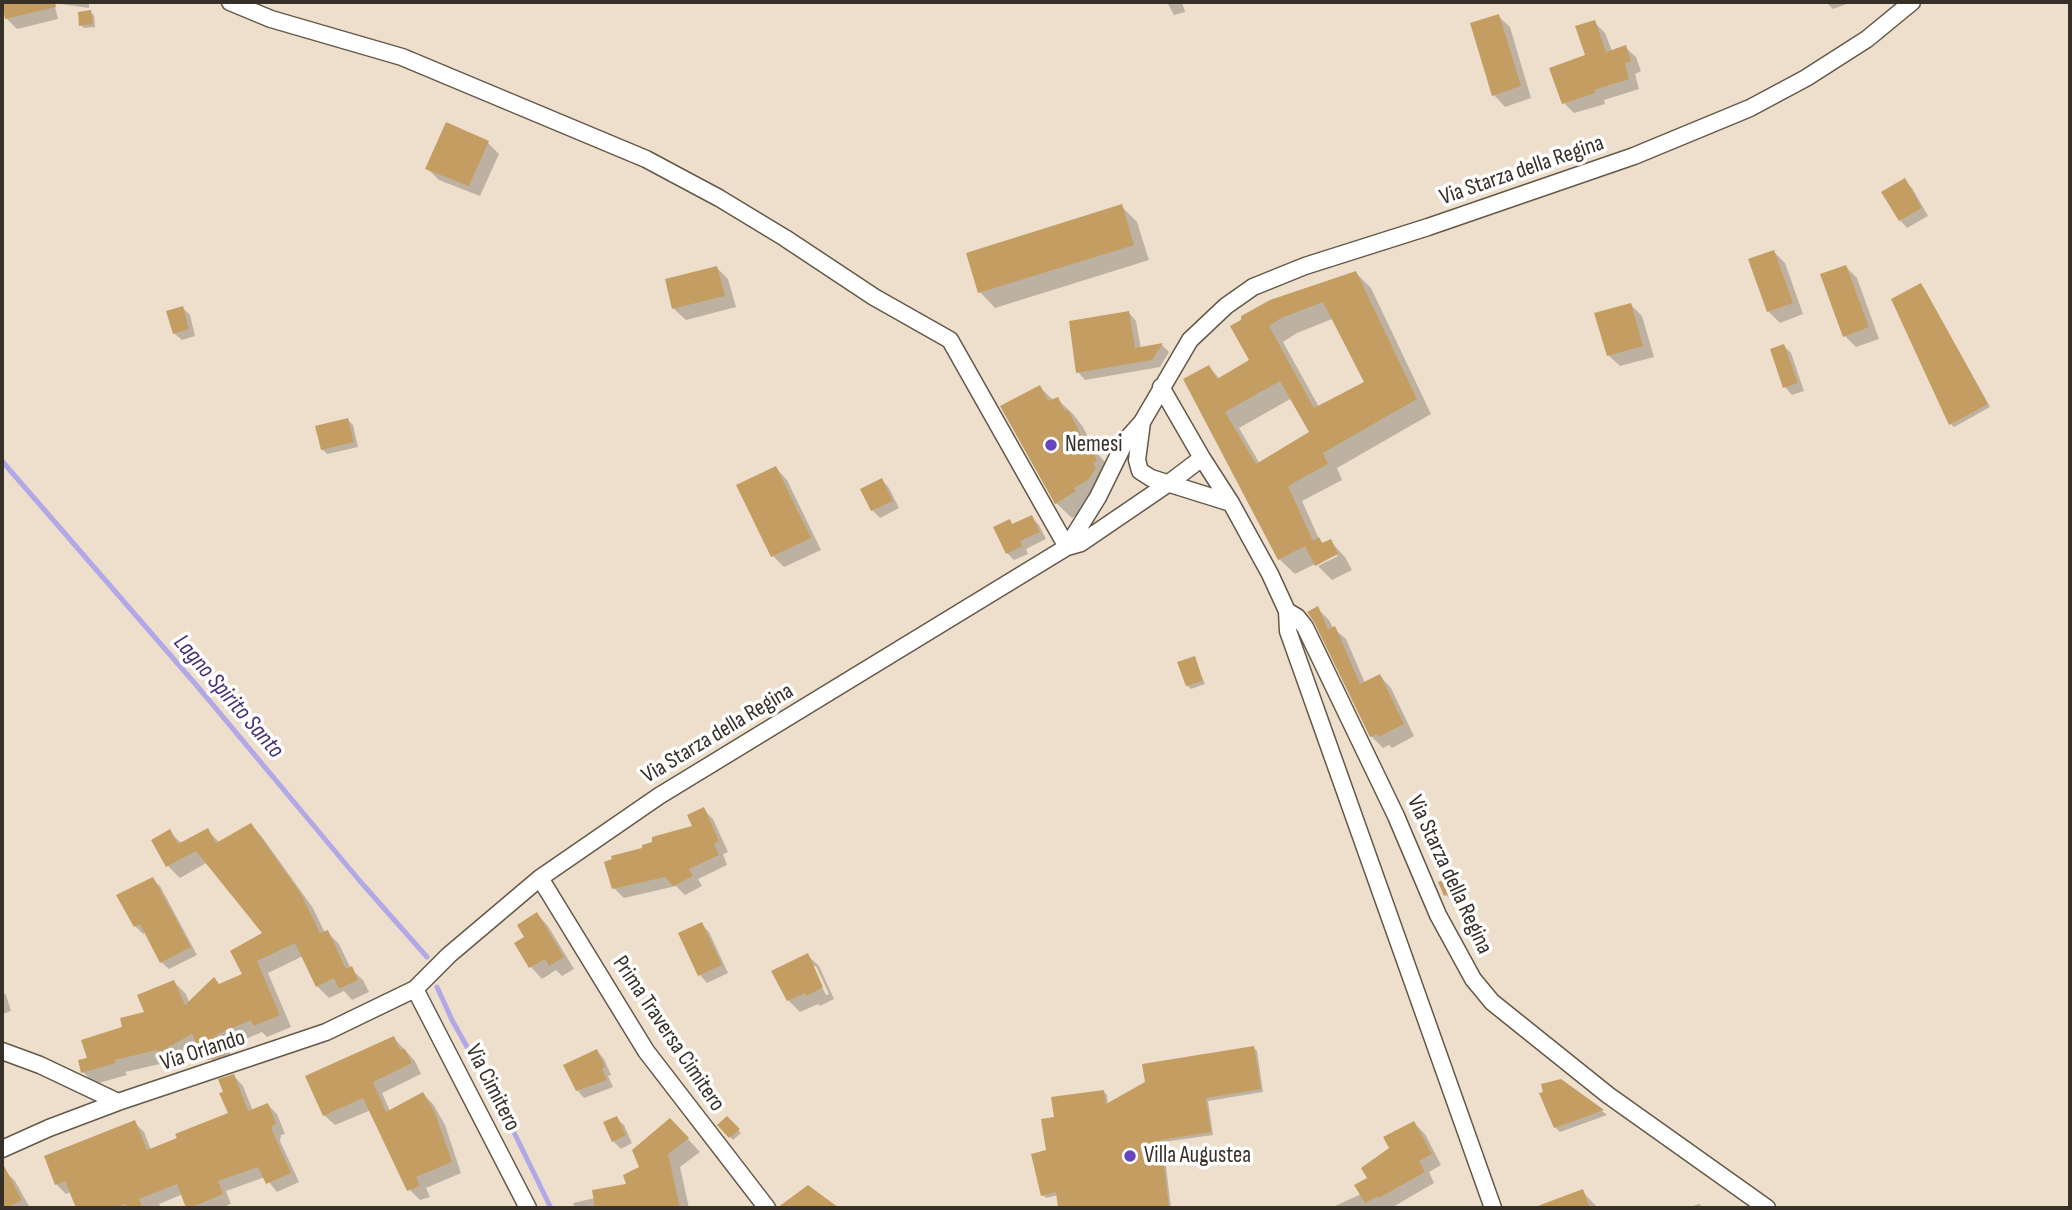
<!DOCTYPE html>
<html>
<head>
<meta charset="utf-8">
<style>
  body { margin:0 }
  #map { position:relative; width:2072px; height:1210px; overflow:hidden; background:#eddfcb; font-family:"Sofia Sans Condensed",sans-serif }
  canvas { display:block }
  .frame { position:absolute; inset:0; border:4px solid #363029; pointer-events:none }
</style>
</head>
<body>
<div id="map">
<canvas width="2072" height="1210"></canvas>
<div class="frame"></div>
</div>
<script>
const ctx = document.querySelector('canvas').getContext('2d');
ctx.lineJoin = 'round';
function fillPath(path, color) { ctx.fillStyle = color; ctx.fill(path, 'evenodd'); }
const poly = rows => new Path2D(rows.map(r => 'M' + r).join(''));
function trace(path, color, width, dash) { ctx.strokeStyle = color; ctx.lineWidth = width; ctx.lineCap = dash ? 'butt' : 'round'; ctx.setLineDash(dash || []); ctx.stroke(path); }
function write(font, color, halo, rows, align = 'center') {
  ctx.font = font + ' "Sofia Sans Condensed",sans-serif'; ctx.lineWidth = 7; ctx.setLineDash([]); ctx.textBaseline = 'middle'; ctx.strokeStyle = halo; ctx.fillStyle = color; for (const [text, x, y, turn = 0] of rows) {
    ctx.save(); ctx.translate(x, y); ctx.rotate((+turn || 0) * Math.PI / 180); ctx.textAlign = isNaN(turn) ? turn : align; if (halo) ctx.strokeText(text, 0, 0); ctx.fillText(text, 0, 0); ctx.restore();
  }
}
fillPath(poly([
  [2,2,89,2,89,8,54,3,58,19,17,29,7,19],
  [1167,2,1182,2,1185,12,1174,15],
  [1826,2,1852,2,1833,9],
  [90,12,94,15,95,27,84,28,81,25],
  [1498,16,1510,27,1531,98,1505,107,1494,95,1472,25],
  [1594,22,1605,33,1612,51,1625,47,1636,57,1641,71,1635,74,1639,89,1604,100,1605,104,1574,113,1564,103,1588,56],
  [488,143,499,154,480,196,439,180,427,168],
  [1905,181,1912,188,1928,216,1907,228,1900,220],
  [1121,206,1137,222,1149,260,995,308,980,292],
  [1774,252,1785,263,1803,314,1780,323,1768,311],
  [1846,267,1857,278,1879,339,1856,347,1845,336],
  [717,268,728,279,736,307,686,320,674,309,667,280],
  [1356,273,1371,288,1431,414,1337,468,1342,480,1302,501,1319,539,1324,544,1330,541,1345,557,1352,570,1332,580,1318,566,1338,556,1335,554,1295,574,1279,559,1185,380,1209,367,1220,379,1252,360,1233,327],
  [1332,319,1367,383,1319,407,1283,342,1297,333],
  [1292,398,1312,433,1260,464,1239,428],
  [1924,288,1990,407,1954,427,1951,424],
  [1631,305,1642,316,1654,357,1620,366,1608,355],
  [183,308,190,315,195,336,182,340,174,333],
  [1129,313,1136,321,1141,349,1162,345,1169,352,1160,367,1085,380,1078,372],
  [1784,346,1791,353,1804,391,1792,395,1785,387],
  [1040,387,1053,400,1057,399,1073,414,1083,427,1096,452,1105,462,1111,476,1090,507,1072,518,1056,503],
  [348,420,353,425,358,447,327,454,322,449],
  [776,468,787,480,821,550,784,567,773,556],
  [882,480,889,488,899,508,880,518,872,510],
  [1032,518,1039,525,1046,539,1026,549,1028,554,1014,560,1007,553,1009,521,1014,526],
  [1318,609,1329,620,1333,628,1346,639,1365,683,1380,676,1391,688,1414,736,1392,748,1389,745,1383,748,1371,736],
  [1194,658,1205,684,1191,689,1187,685],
  [703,809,713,819,728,852,723,854,727,865,698,879,702,886,685,895,676,886,624,898,614,888,695,827],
  [251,825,262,837,313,908,325,933,327,932,339,944,351,969,363,980,369,992,352,1000,344,991,329,998,317,986,303,956,268,973,291,1027,267,1037,262,1032,227,1047,236,1067,222,1071,201,1047,171,1064,169,1062,125,1072,127,1075,95,1084,83,1072,89,1059,146,1013,174,982,186,994,189,1002,244,974,264,934,208,862,180,878,168,866,169,831,182,844,207,830,220,843],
  [1456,876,1464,891,1449,898,1446,895],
  [152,879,160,886,197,955,169,969,161,962,146,932,143,934,135,926],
  [537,914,548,926,574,969,562,976,556,970,542,979,531,967,517,944,527,938],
  [702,925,709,932,728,973,707,983,700,975,681,934],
  [807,955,819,966,834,999,820,1006,818,1004,800,1012,788,1000],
  [812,966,816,966,829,994,826,995],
  [2,991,6,995,11,1011,2,1014],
  [394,1038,415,1061,421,1074,382,1093,390,1111,423,1094,433,1104,445,1125,461,1173,426,1188,430,1197,420,1200,409,1189,371,1110,335,1125,324,1115],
  [1254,1048,1257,1051,1263,1092,1208,1101,1213,1135,1163,1142,1171,1208,1060,1208,1058,1195,1046,1198,1043,1195,1048,1152,1056,1119,1103,1091,1107,1095,1108,1105],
  [597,1051,604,1059,611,1075,608,1076,613,1087,584,1098,577,1090],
  [234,1076,243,1086,253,1111,268,1105,277,1114,285,1134,281,1135,280,1141,299,1182,277,1192,265,1177,226,1191,231,1204,221,1208,188,1208,183,1194,159,1204,161,1208,78,1208,71,1192,66,1194,57,1185,46,1157,134,1122,144,1132,151,1150,230,1114,225,1093],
  [1561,1081,1602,1111,1607,1115,1560,1132,1555,1127],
  [616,1118,624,1125,632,1143,621,1149,613,1141],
  [727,1119,741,1133,733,1140,719,1125],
  [670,1120,700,1152,680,1167,689,1208,575,1208,573,1203,595,1198,628,1186],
  [1414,1123,1425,1134,1441,1165,1429,1172,1434,1183,1391,1208,1389,1206,1385,1208,1331,1208,1361,1194,1369,1178],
  [5,1171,15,1181,30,1208,2,1208,2,1172],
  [1582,1191,1598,1208,1542,1208,1541,1206],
  [1699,1204,1704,1208,1686,1208]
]), '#0003');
trace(poly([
  [2,461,198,687,359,880,427,957],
  [437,987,452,1020,507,1118,551,1208]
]), '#b2a8e7', 5);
fillPath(poly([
  [2,2,55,2,56,7,5,19],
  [91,10,93,24,79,26,78,12],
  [1499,14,1521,86,1492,96,1470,23],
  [1595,20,1606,52,1626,45,1631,61,1625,63,1629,79,1594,90,1595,93,1562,104,1549,68,1585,55,1575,26],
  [446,122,489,141,469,186,425,169],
  [1905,178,1922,208,1899,221,1881,192],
  [1122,204,1134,245,978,293,966,253],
  [1774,250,1793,303,1767,312,1748,259],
  [1846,265,1869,327,1843,337,1820,274],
  [717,266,725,296,672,309,665,279],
  [1356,271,1417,399,1323,453,1328,464,1288,486,1313,541,1319,537,1322,543,1331,539,1338,554,1315,566,1305,546,1278,560,1183,379,1209,365,1217,379,1249,360,1230,326,1241,320,1241,316,1270,300],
  [1323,302,1364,382,1314,408,1269,326,1281,318],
  [1280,381,1309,432,1256,464,1225,412],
  [1921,283,1988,404,1949,425,1891,299],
  [1631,303,1643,346,1607,356,1594,313],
  [183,306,189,329,173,334,166,311],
  [1129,311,1135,348,1163,343,1152,360,1076,373,1069,321],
  [1784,344,1798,383,1783,388,1770,349],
  [1040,385,1048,401,1058,397,1065,411,1068,410,1087,446,1090,444,1097,461,1093,463,1096,468,1088,480,1074,488,1076,491,1055,504,1000,406],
  [348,418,354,442,321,450,315,426],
  [776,466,811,538,771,557,736,485],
  [882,478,893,501,871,511,860,489],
  [1032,515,1040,532,1020,541,1022,546,1006,554,993,527,1010,519,1012,524],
  [1318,606,1328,629,1335,626,1360,684,1380,674,1404,724,1379,737,1378,734,1370,737,1314,622,1307,612],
  [1195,656,1203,681,1186,686,1177,662],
  [704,807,719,841,714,844,719,855,689,869,693,876,673,886,665,877,612,889,604,862,612,859,611,856,642,848,642,845,652,842,652,837,692,826,687,815],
  [251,823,301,894,320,933,328,930,346,969,352,966,358,980,339,989,334,978,316,987,295,943,257,961,280,1015,254,1026,251,1020,216,1035,225,1055,208,1060,201,1044,198,1046,192,1034,158,1053,157,1050,115,1060,116,1063,81,1073,78,1060,87,1058,81,1040,122,1027,120,1018,144,1012,137,995,174,980,185,1005,214,977,219,984,242,974,230,951,262,933,196,851,166,867,151,840,170,829,178,844,208,828,216,843],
  [1456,874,1462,887,1444,896,1438,882],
  [153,877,191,947,160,963,140,924,134,927,116,895],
  [537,912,564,957,549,966,545,959,529,968,514,943,524,937,517,925],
  [702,922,722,965,698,976,678,933],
  [808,953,823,987,807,996,805,993,787,1001,771,971],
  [394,1036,400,1050,405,1049,412,1063,373,1082,386,1112,423,1092,435,1113,452,1162,416,1177,420,1186,407,1191,363,1098,323,1116,305,1076],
  [1254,1046,1261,1089,1206,1098,1211,1132,1161,1140,1169,1208,1058,1208,1056,1192,1041,1196,1031,1154,1046,1150,1041,1119,1054,1117,1051,1097,1104,1090,1106,1104,1145,1082,1142,1064],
  [597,1049,605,1067,602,1069,607,1080,576,1091,563,1065],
  [234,1074,248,1111,268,1103,276,1124,272,1126,272,1130,291,1173,266,1184,258,1167,218,1181,223,1194,190,1208,186,1208,177,1184,139,1199,142,1208,128,1208,126,1204,114,1208,76,1208,65,1181,55,1185,44,1156,135,1120,147,1150,177,1138,175,1134,228,1113,219,1093,223,1092,218,1079],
  [1561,1079,1604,1110,1554,1128,1539,1093,1543,1092,1541,1084],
  [617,1116,626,1135,612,1142,603,1122],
  [727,1116,740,1129,729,1138,717,1125],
  [670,1118,689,1138,668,1154,680,1208,595,1208,592,1190,626,1184,623,1175,639,1167,632,1150],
  [1414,1121,1432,1154,1419,1161,1425,1172,1379,1198,1378,1196,1365,1203,1354,1185,1367,1178,1361,1168,1389,1148,1383,1137],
  [2,1162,22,1200,6,1208,2,1208],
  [808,1185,839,1208,777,1208],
  [1583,1189,1590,1208,1535,1208,1535,1207]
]), '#c49d62');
const street = poly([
  [230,2,271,19,402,57,646,159,719,198,785,238,874,297,950,340,1067,547],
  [1142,422,1137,460,1140,471,1151,478,1231,503],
  [1202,458,1231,503,1270,574,1287,611,1288,631,1493,1208],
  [1067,547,1098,497,1126,440,1142,422,1190,340,1226,306,1253,287,1305,266,1428,227,1634,156,1750,108,1806,78,1867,39,1912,2],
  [1287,611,1297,617,1305,627,1396,816,1438,915,1473,979,1492,1002,1608,1095,1767,1208],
  [540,878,646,1051,767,1208],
  [415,989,528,1208],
  [2,1051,40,1065,118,1102],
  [2,1149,49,1128,118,1102,326,1032,415,989,449,955,540,878,659,796,1067,547,1081,543,1169,483,1202,458,1161,387]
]);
trace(street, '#645848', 19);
trace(street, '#fff', 16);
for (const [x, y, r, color] of [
  [1051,445,7,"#6745bd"],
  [1130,1156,7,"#6745bd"]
]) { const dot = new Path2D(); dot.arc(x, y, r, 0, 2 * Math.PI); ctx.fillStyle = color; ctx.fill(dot); trace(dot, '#fff', 2.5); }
write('23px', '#363029', '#fff', [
  ["Via Starza della Regina",1522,171,-19],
  ["Via Starza della Regina",718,734,-31],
  ["Via Starza della Regina",1449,875,65],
  ["Prima Traversa Cimitero",668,1034,56],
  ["Via Orlando",203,1051,-18],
  ["Via Cimitero",492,1088,63]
]);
write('23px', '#363029', '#fff', [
  ["Nemesi",1065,445],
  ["Villa Augustea",1144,1156]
], 'left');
write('italic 24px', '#422f78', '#fff', [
  ["Lagno Spirito Santo",228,697,49]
]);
</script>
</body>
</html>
